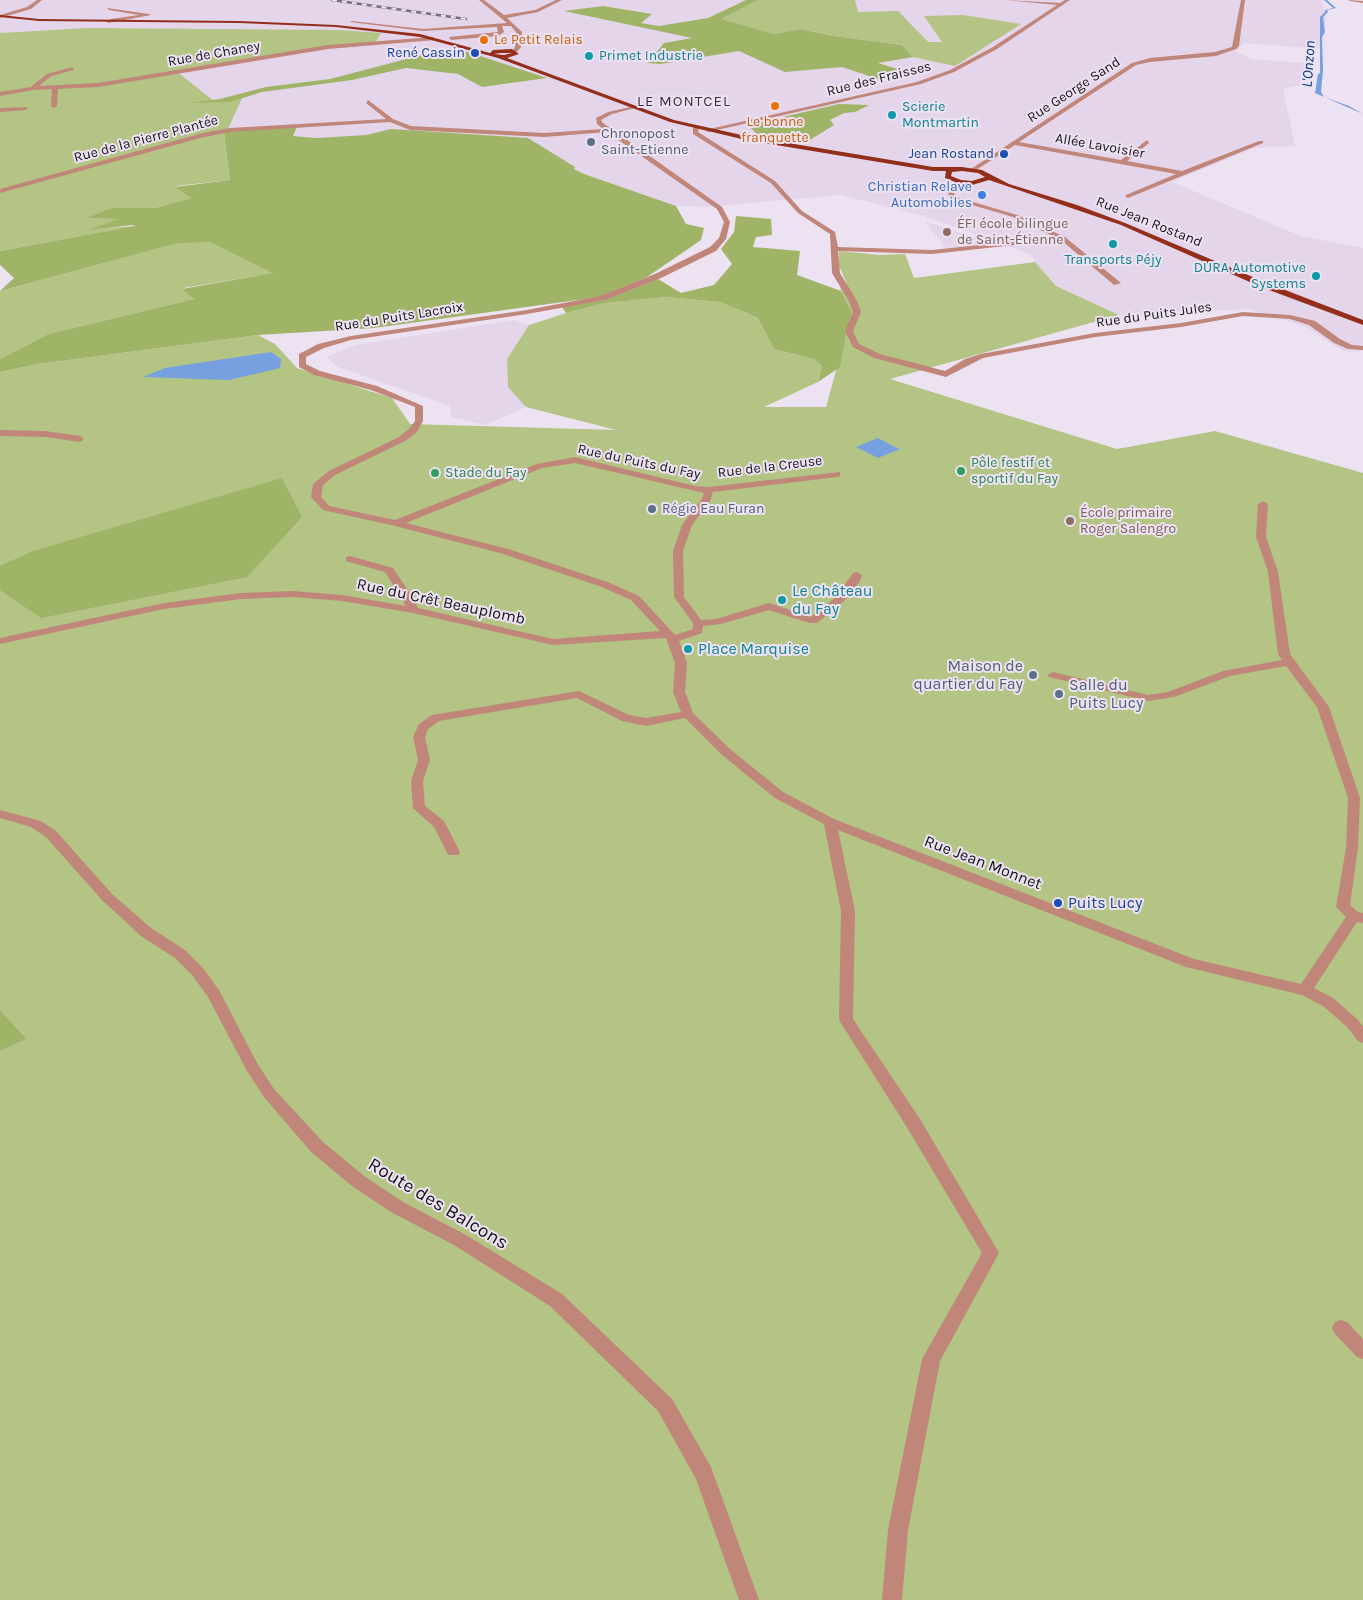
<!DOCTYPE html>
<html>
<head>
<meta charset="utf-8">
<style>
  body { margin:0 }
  canvas { display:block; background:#ede2f2 }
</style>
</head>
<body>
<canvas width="1363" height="1600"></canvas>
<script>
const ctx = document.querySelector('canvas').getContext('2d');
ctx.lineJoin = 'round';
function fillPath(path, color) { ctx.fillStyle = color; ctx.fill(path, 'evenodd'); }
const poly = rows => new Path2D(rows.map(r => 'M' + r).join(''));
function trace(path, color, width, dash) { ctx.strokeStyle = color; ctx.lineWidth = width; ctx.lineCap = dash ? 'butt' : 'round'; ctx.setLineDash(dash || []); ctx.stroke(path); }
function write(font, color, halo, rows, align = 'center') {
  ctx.font = font + ' Karla,sans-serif'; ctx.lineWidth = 4; ctx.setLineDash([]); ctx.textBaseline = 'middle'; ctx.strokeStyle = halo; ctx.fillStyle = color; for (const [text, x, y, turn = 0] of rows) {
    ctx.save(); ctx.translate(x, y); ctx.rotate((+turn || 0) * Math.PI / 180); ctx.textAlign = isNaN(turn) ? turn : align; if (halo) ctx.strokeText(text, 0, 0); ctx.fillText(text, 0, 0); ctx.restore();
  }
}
fillPath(poly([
  [0,0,1322,0,1326,19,1321,49,1244,43,1236,52,1252,59,1306,63,1302,85,1283,89,1295,146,1254,148,1172,182,1301,236,1363,248,1363,351,1343,351,1306,327,1248,309,1119,315,1056,286,1035,262,1032,255,924,216,841,195,709,207,676,206,595,179,574,169,575,167,391,129,366,135,316,138,293,136,297,128,227,131,214,101,175,71,333,46,51,30,0,33],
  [924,221,997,244,946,248],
  [514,320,529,325,507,359,508,387,526,407,486,425,451,417,450,406,338,367,326,357,355,345]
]), '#e5d5eb');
fillPath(poly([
  [758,0,855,0,858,12,898,11,928,42,942,42,924,16,963,15,1021,24,955,66,913,57,902,45,834,36,802,29,774,34,720,19],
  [88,28,339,30,381,33,375,43,333,46,176,71,214,101,242,98,227,131,224,132,230,180,176,186,191,198,155,208,111,208,89,218,120,219,91,229,136,226,0,251,0,33],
  [209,242,274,273,183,288,194,299,48,334,0,359,0,291,175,244],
  [839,251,880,255,905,254,914,278,1035,262,1056,286,1119,315,890,379,1117,449,1215,431,1363,473,1363,1600,0,1600,0,1051,27,1039,0,1010,0,372,38,364,258,335,275,344,297,368,392,398,410,424,616,430,526,407,508,387,507,359,529,325,566,313,605,303,667,297,720,302,758,318,774,349,813,359,822,366,818,382,764,407,826,407,852,312,841,291,840,285,847,284,839,266]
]), '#b3c485');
fillPath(poly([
  [746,0,758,0,721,19,774,34,801,29,834,36,902,45,913,57,878,63,907,72,878,79,842,67,785,72,739,51,660,64,648,63,664,43,692,38,564,11,603,6,652,14,641,23,659,26,708,18],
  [459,49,547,78,482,87,458,74,406,68,352,80,262,92,230,102,190,103,220,99,266,87,330,79,433,52],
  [839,104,869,105,855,112,844,113,830,120,834,125,805,143,758,135,748,125],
  [297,127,293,136,316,138,366,135,391,129,528,138,575,167,574,169,584,174,676,206,686,224,704,228,701,240,647,277,599,297,374,328,258,335,38,364,0,372,0,359,48,334,194,299,182,289,273,273,209,242,175,244,0,291,14,278,0,265,0,251,135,226,133,225,88,230,118,219,87,218,111,208,155,208,191,198,175,187,230,180,224,132],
  [736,216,771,219,772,235,756,237,753,247,800,251,797,275,841,291,852,312,846,334,840,367,818,382,822,366,813,359,774,349,758,318,720,302,667,297,605,303,566,313,562,307,604,300,658,279,681,293,714,285,732,264,721,249,734,232],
  [282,478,302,517,247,577,41,618,0,590,0,566,33,551],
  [0,1010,27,1039,0,1051]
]), '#a0b467');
fillPath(poly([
  [1324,0,1327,0,1336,8,1327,10,1328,12,1323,17,1325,32,1322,37,1323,70,1321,92,1324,97,1349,106,1363,114,1315,93,1318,74,1320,73,1320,17,1325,12,1325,10,1333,8],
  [271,352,281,359,280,368,229,380,143,377,165,368],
  [878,438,895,447,900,449,878,458,856,447]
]), '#76a0df');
fillPath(poly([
  [37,0,42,0,31,9,0,18,0,15,27,7,37,0],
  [479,0,484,0,504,15,535,10,556,0,562,0,538,12,507,18,522,32,521,47,515,54,512,52,515,47,516,32,511,26,502,26,504,32,498,36,451,40,449,37,498,32,497,27,423,31,350,22,352,21,423,29,507,23,479,0],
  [1005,0,1060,3,1065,0,1070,0,997,49,954,72,921,84,708,132,705,130,917,82,950,70,993,47,1057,5,1005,0],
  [1241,0,1245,0,1239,46,1236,49,1216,56,1150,62,1136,65,1019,142,1121,160,1147,140,1149,143,1127,161,1182,171,1259,141,1263,141,1263,143,1128,198,1125,196,1126,195,1176,174,1015,145,976,170,971,169,1132,63,1150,58,1215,52,1232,47,1241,0],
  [1348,0,1363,1,1363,3,1350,1,1348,0],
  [107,8,149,14,151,15,108,23,106,21,111,19,139,15,109,10,107,8],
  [433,37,435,40,328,49,98,87,58,89,57,106,54,108,51,106,52,89,33,90,0,96,0,92,31,87,47,74,72,67,74,70,51,76,39,86,98,83,328,45,433,37],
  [368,100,393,119,411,126,544,133,603,129,597,124,596,118,608,112,635,106,635,108,612,114,601,120,603,123,722,207,730,222,726,239,716,251,661,278,605,300,527,314,351,340,324,348,306,357,306,364,320,371,377,386,423,406,423,421,417,432,405,441,335,475,323,485,321,497,329,506,395,520,537,464,575,457,695,486,708,487,840,472,840,476,837,477,713,492,710,501,692,525,683,551,684,597,701,620,716,619,769,603,811,617,836,597,853,573,857,572,862,575,860,581,844,601,817,623,809,623,769,610,721,624,703,626,702,633,679,641,687,663,685,692,693,713,730,749,783,792,834,819,1194,959,1301,984,1346,917,1336,907,1346,848,1348,798,1317,707,1286,666,1230,676,1174,697,1148,701,1049,677,1047,675,1053,672,1148,695,1168,692,1223,671,1282,660,1278,654,1268,572,1256,537,1258,504,1263,501,1268,504,1266,537,1278,572,1290,654,1329,707,1360,798,1358,848,1350,905,1358,912,1363,913,1363,923,1357,922,1314,988,1333,998,1357,1019,1363,1026,1363,1043,1358,1041,1347,1027,1323,1006,1302,995,1186,967,838,830,855,911,853,1019,920,1119,999,1253,940,1361,908,1530,902,1600,882,1600,888,1530,922,1359,982,1253,908,1129,839,1020,841,911,824,824,775,798,722,755,685,718,646,726,622,721,577,698,439,721,428,729,425,737,430,760,423,781,425,806,444,821,460,852,458,855,448,855,434,827,413,808,411,781,418,760,413,737,419,724,432,715,579,691,629,715,646,718,681,712,673,692,675,663,666,638,553,645,413,613,342,601,293,597,241,599,164,609,0,644,0,638,164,603,241,593,293,591,342,595,406,606,385,572,346,561,346,557,350,556,393,568,415,601,418,608,553,639,660,631,631,600,602,587,500,553,395,526,323,510,311,497,313,484,329,471,399,437,410,428,415,421,415,407,371,390,314,375,299,367,299,354,318,344,351,336,527,310,600,296,655,274,710,247,719,238,724,222,717,209,607,132,544,137,410,130,390,122,230,132,204,137,0,193,0,189,203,133,230,128,386,119,366,103,368,100],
  [575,463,704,493,701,500,682,525,673,551,674,597,693,623,693,629,675,635,639,596,610,583,508,549,406,523,542,468,575,463],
  [28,107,26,110,0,112,0,108,28,107],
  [696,126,699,128,698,132,775,181,802,211,835,232,838,247,932,250,1055,237,1013,217,952,199,946,191,960,180,963,182,953,191,956,197,1017,215,1065,237,1121,283,1114,285,1061,240,932,254,838,251,840,273,857,301,861,312,853,331,859,344,880,354,945,371,965,359,981,354,1095,333,1181,323,1243,312,1290,315,1315,321,1340,339,1352,345,1363,346,1363,350,1348,349,1334,343,1309,325,1290,319,1243,316,1181,327,1095,337,983,358,946,377,874,358,853,347,845,331,853,312,849,301,832,273,830,234,798,213,771,183,693,134,693,128,696,126],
  [0,430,45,431,80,436,84,439,80,442,45,437,0,436,0,430],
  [0,810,41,821,56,831,112,894,151,928,185,950,202,967,219,990,257,1063,274,1089,323,1142,364,1176,403,1202,466,1235,562,1294,672,1399,711,1467,759,1600,739,1600,696,1479,658,1411,550,1306,454,1245,391,1212,352,1186,311,1152,264,1097,247,1071,208,997,192,975,175,958,141,936,102,900,46,837,31,827,0,818,0,810],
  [1341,1320,1347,1322,1363,1339,1363,1359,1357,1357,1335,1334,1332,1328,1335,1322,1341,1320]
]), '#c08679');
fillPath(poly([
  [0,15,39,19,239,21,336,25,420,34,490,53,493,50,512,49,519,54,507,58,674,120,746,136,933,167,962,167,982,170,1009,184,1077,205,1125,223,1267,283,1363,320,1363,325,1261,287,1121,225,989,180,972,185,960,184,945,178,946,171,933,171,746,140,670,122,498,58,420,37,336,27,239,23,39,21,0,17,0,15],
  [500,53,512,53,504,55,494,54,500,53],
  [962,171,978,173,985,177,972,181,961,180,951,176,952,172,962,171]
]), '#932e1a');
const rail = poly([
  [332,0,466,19]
]);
trace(rail, '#756e78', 2.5);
trace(rail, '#ede2f2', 2, [5]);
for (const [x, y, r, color] of [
  [484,40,5,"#e8710a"],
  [475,53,5,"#1a4fb4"],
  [589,56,5,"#0f9aa8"],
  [775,106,5,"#e8710a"],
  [892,115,5,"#0f9aa8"],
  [591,142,5,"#5c6f8a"],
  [1004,154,5,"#1a4fb4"],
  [982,195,5,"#3f7fe0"],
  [947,232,5,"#8d6e63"],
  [1113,244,5,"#0f9aa8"],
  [1316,276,5,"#0f9aa8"],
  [961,471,5,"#2e9e5b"],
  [435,473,5,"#2e9e5b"],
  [652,509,5,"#5c6f8a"],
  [1070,521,5,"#8d6e63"],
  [782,600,5,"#0f9aa8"],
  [688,649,5,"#0f9aa8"],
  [1033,675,5,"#5c6f8a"],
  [1059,694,5,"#5c6f8a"],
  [1058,903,5,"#1a4fb4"]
]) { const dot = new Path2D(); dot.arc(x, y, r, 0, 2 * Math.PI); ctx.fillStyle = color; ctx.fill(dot); trace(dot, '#ede2f2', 2); }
write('14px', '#c56008', '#ede2f2', [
  ["Le Petit Relais",494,40],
  ["Le bonne",775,122,"center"],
  ["franquette",775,138,"center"]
], 'left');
write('14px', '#164399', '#ede2f2', [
  ["René Cassin",465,53],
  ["Jean Rostand",994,154]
], 'right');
write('14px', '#171318', '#ede2f2', [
  ["Rue de Chaney",214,54,-10],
  ["Rue des Fraisses",879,79,-14],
  ["Rue George Sand",1074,90,-33],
  ["Rue de la Pierre Plantée",146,139,-15],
  ["Allée Lavoisier",1100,146,10],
  ["Rue Jean Rostand",1149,222,22],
  ["Rue du Puits Jules",1154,315,-8],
  ["Rue du Puits Lacroix",399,317,-9],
  ["Rue du Puits du Fay",639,462,12],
  ["Rue de la Creuse",770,467,-7]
]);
write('14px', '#0d838f', '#ede2f2', [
  ["Primet Industrie",599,56],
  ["Scierie",902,107],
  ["Montmartin",902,123],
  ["Transports Péjy",1113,260,"center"],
  ["DURA Automotive",1306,268,"right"],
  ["Systems",1306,284,"right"]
], 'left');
write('14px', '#4e5e75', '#ede2f2', [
  ["Chronopost",601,134],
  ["Saint-Etienne",601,150],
  ["Régie Eau Furan",662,509]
], 'left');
write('14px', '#366cbe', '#ede2f2', [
  ["Christian Relave",972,187],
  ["Automobiles",972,203]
], 'right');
write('14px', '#785e54', '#ede2f2', [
  ["ÉFI école bilingue",957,224],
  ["de Saint-Étienne",957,240],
  ["École primaire",1080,513],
  ["Roger Salengro",1080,529]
], 'left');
write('14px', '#27864d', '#ede2f2', [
  ["Pôle festif et",971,463],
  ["sportif du Fay",971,479],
  ["Stade du Fay",445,473]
], 'left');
write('italic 15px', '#013780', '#ede2f2', [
  ["L'Onzon",1309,64,-86]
]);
ctx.letterSpacing = '1px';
write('15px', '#3b323e', '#ede2f2', [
  ["LE MONTCEL",684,102]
]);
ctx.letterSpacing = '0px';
write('16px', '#0d838f', '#ede2f2', [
  ["Le Château",792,591],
  ["du Fay",792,609],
  ["Place Marquise",698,649]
], 'left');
write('16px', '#171318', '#ede2f2', [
  ["Rue du Crêt Beauplomb",441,602,12],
  ["Rue Jean Monnet",983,863,21]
]);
write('16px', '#4e5e75', '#ede2f2', [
  ["Maison de",1023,666],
  ["quartier du Fay",1023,684],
  ["Salle du",1069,685,"left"],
  ["Puits Lucy",1069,703,"left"]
], 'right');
write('16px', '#164399', '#ede2f2', [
  ["Puits Lucy",1068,903]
], 'left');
write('19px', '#171318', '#ede2f2', [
  ["Route des Balcons",438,1204,31]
]);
</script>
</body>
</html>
